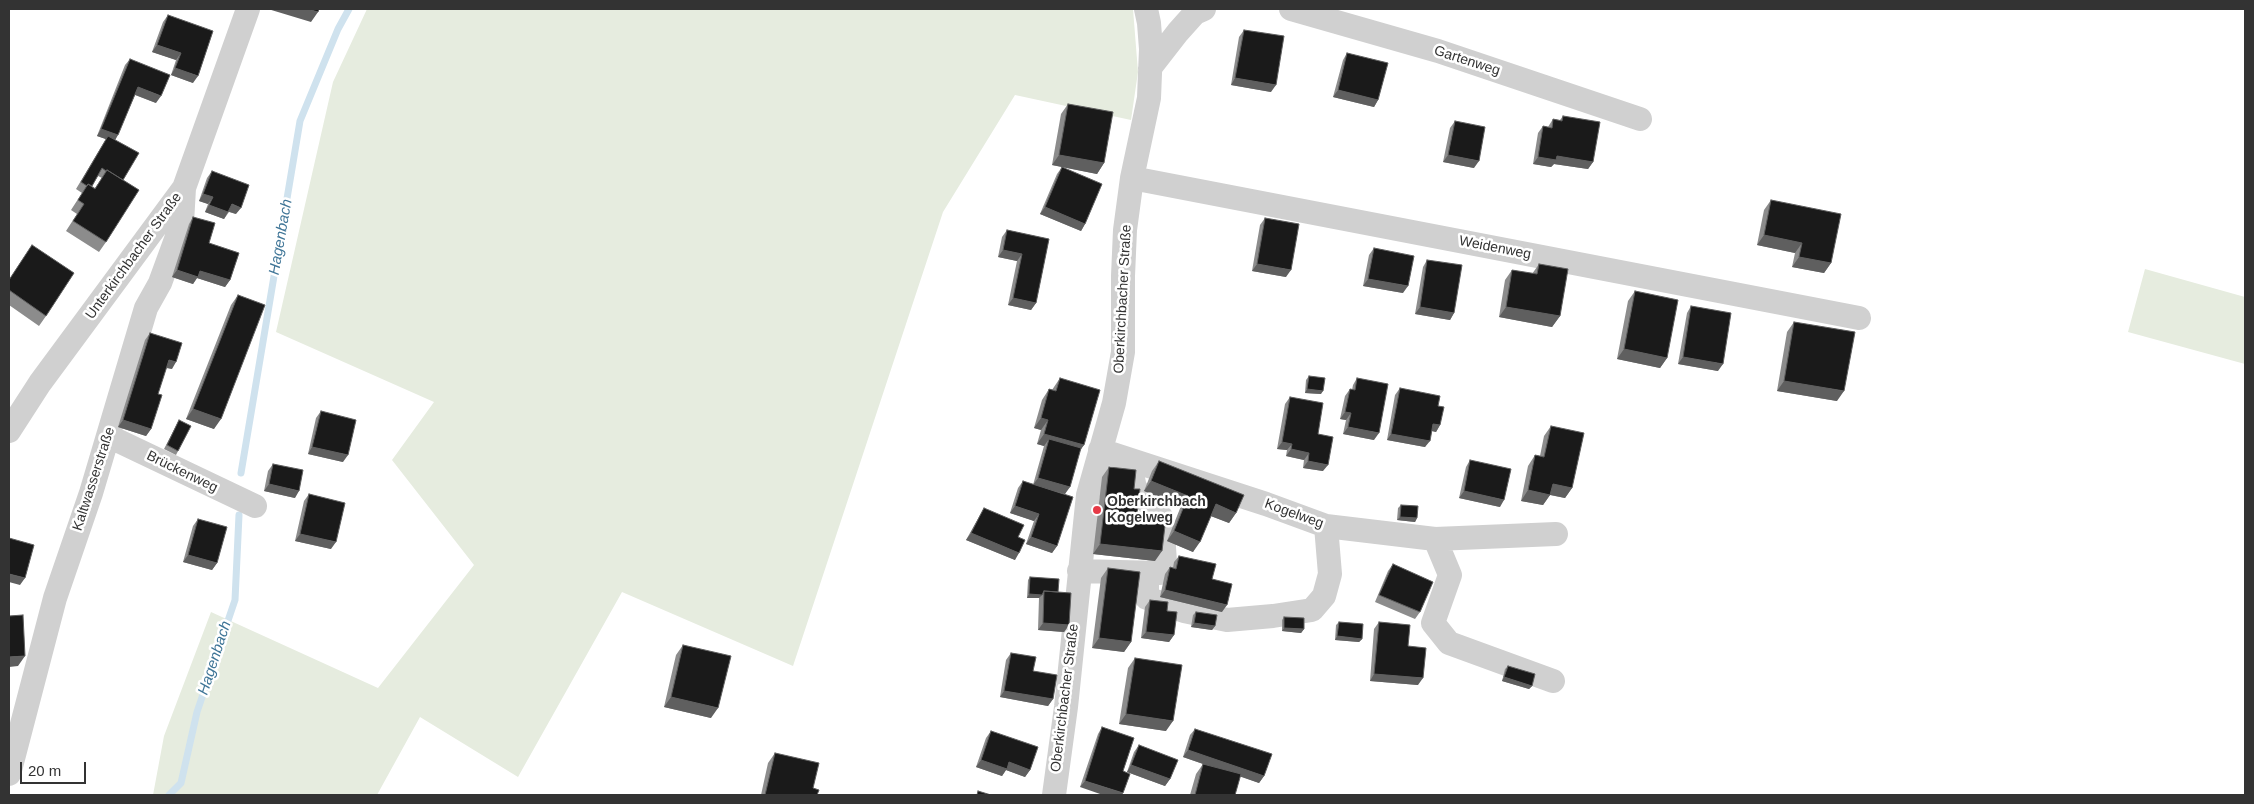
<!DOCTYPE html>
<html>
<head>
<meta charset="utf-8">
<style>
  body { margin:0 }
  #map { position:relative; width:2254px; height:804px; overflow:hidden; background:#fff; font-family:Arial,sans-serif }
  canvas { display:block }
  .frame { position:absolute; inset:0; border:10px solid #333; pointer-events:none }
  .scale { position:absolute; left:20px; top:762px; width:66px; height:22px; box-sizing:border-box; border:2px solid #333; border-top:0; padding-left:6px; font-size:15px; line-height:18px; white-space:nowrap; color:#333; -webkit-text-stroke:4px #fff; paint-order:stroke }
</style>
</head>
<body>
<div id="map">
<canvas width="2254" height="804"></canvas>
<div class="frame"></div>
<div class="scale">20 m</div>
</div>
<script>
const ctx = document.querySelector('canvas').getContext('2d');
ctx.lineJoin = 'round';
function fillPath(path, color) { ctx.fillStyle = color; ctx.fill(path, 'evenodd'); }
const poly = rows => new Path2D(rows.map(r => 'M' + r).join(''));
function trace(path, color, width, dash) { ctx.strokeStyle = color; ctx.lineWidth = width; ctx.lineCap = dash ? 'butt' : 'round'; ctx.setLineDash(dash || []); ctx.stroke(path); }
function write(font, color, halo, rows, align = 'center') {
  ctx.font = font + ' Arial,sans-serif'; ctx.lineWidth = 5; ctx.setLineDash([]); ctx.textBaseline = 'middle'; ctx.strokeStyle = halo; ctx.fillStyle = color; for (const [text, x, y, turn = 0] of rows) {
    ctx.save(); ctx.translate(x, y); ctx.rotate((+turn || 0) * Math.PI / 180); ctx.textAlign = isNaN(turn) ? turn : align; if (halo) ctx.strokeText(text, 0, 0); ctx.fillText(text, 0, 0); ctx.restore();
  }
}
fillPath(poly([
  [367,9,1133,9,1138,72,1131,120,1015,95,943,212,793,666,622,592,518,777,420,717,377,795,153,795,164,736,211,612,378,688,474,565,392,460,434,402,276,332,333,82],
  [2145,269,2245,297,2245,364,2128,332]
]), '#e6ecdf');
trace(poly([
  [241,473,300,121,338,29,349,9],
  [169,795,181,783,197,712,235,600,239,515]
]), '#cfe2ee', 7);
trace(poly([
  [1291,9,1438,51,1640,119],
  [1150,68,1178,32,1195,13,1204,9],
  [1132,178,1859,318],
  [9,431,40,383,184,188,248,9],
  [108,436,255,506],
  [1100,450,1266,504,1326,526,1435,539,1556,534],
  [1435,539,1450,575,1433,623,1449,643,1553,681],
  [1079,571,1160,573,1165,562,1162,518,1135,488,1129,460],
  [1147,574,1147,598,1184,611,1227,620,1273,616,1312,610,1324,596,1330,574,1326,526],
  [9,774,55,598,91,493,146,308,160,283,182,223,184,188],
  [1054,795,1066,707,1088,495,1114,403,1123,352,1123,276,1125,230,1132,178,1149,98,1151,49,1149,23,1146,9]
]), '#d0d0d0', 24);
fillPath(poly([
  [168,15,193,83,171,75,176,60,152,52,163,22],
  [1244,30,1271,92,1231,85,1239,37],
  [1347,53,1378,100,1374,107,1333,97,1343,60],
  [130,59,156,103,135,95,115,140,123,180,106,242,99,252,66,231,77,214,71,210,82,193,76,189,106,139,97,136,125,65],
  [98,176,102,178,95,188,92,186],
  [1068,104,1104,163,1097,174,1052,165,1061,114],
  [1563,116,1593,162,1588,169,1554,164,1551,167,1533,164,1538,133,1543,126,1548,127,1553,119,1560,120],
  [1455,121,1474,168,1443,162,1450,128],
  [1062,167,1085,224,1081,231,1040,214,1057,174],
  [212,171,236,214,229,212,224,219,205,212,208,204,199,201,207,178],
  [1771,200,1831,263,1824,273,1792,267,1795,253,1757,245,1764,210],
  [193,217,230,280,225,287,197,278,193,284,172,277,189,224],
  [1265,218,1286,277,1252,271,1260,225],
  [1007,230,1049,239,1036,303,1031,310,1008,305,1017,261,998,257,1002,237],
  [32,245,46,316,39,326,9,305,9,280],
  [1374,248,1403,293,1363,286,1369,255],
  [1427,260,1454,313,1450,320,1415,314,1423,267],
  [1539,264,1560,316,1552,327,1499,317,1505,280,1512,270,1532,274],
  [1635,291,1667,358,1660,368,1617,359,1628,301],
  [238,295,214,429,186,419,231,305],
  [1691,306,1718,371,1678,364,1687,313],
  [1794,322,1837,401,1777,391,1787,332],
  [150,333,172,369,166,368,158,394,151,429,146,436,118,427,145,340],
  [1309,376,1321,394,1305,393,1306,380],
  [1060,378,1084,445,1081,448,1065,494,1037,486,1057,546,1052,553,1026,544,1034,521,1010,513,1018,488,1023,481,1033,485,1044,446,1037,444,1041,430,1034,428,1042,400,1049,389,1052,390],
  [1357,378,1374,440,1343,434,1346,420,1340,419,1345,396,1350,389,1352,390,1353,385],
  [1400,388,1438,406,1440,425,1436,432,1432,431,1425,447,1387,440,1395,395],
  [1290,397,1318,434,1323,471,1303,468,1304,460,1286,456,1287,450,1277,449,1285,404],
  [321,411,343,462,308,454,316,418],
  [179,420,178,451,176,455,164,449],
  [1551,426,1572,488,1565,498,1550,495,1543,505,1521,501,1528,466,1535,455,1540,456,1544,436],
  [1470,460,1500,507,1459,498,1466,467],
  [1159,461,1236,513,1229,523,1211,516,1193,552,1167,541,1181,506,1144,491,1152,471],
  [273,464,295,498,264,491,268,471],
  [1109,467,1134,489,1137,514,1155,561,1093,554,1102,477],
  [309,494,331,549,295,541,304,501],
  [1401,505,1417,518,1415,522,1397,520,1398,508],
  [984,508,1018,537,1015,560,966,540,980,515],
  [198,519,217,563,212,570,183,562,193,526],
  [1179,556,1212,579,1222,612,1160,597,1165,574,1170,567,1173,568,1174,562],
  [1393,564,1420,612,1415,619,1375,602,1388,571],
  [1108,568,1131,642,1124,652,1092,648,1101,578],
  [1030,577,1058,592,1069,625,1064,632,1038,630,1039,598,1027,598,1028,580],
  [1150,600,1174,635,1169,642,1141,638,1145,607],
  [1196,612,1215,626,1212,630,1191,627,1193,615],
  [1284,617,1304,629,1301,633,1282,631,1282,620],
  [1339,622,1362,639,1359,642,1335,640,1336,625],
  [1379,622,1408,646,1418,685,1370,681,1374,629],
  [683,645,711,718,664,707,676,655],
  [1011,653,1033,671,1053,699,1048,706,1000,697,1006,660],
  [1135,658,1166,731,1119,724,1128,668],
  [1508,666,1532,686,1529,689,1502,681,1505,669],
  [1102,727,1123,771,1080,787,1098,734],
  [1195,729,1264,776,1259,783,1240,776,1235,795,1190,795,1196,774,1203,764,1183,757,1190,735],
  [991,731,1030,770,1025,777,1006,770,1002,776,976,767,986,738],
  [1139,745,1170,779,1165,786,1127,772,1134,752],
  [775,753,813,788,817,795,761,795,768,763]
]), '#8c8c8c');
fillPath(poly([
  [268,9,307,9,318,12,311,22],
  [157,45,181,53,176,60,152,52],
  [175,68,198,76,193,83,171,75],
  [1235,78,1276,85,1271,92,1231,85],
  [138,87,161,96,156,103,133,94],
  [1338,90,1378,100,1374,107,1333,97],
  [101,129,118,135,114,142,97,136],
  [1059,155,1104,163,1097,174,1052,165],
  [1448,155,1479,161,1474,168,1443,162],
  [1557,156,1593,162,1588,169,1554,164,1551,167,1533,164,1538,157],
  [203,194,213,197,208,204,199,201],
  [232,204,241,208,236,214,227,211],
  [209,205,228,212,224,219,205,212],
  [1045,207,1085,224,1081,231,1040,214],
  [1764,235,1802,243,1795,253,1757,245],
  [1003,250,1022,254,1017,261,998,257],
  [1799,257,1831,263,1824,273,1792,267],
  [1257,264,1291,270,1286,277,1252,271],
  [177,270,200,271,230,280,225,287,197,278,193,284,172,277],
  [1368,279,1408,286,1403,293,1363,286],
  [1013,298,1036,303,1031,310,1008,305],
  [1420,307,1454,313,1450,320,1415,314],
  [1506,307,1560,316,1552,327,1499,317],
  [1624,349,1667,358,1660,368,1617,359],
  [1683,357,1723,364,1718,371,1678,364],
  [169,360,176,362,172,369,164,367],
  [1784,381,1844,391,1837,401,1777,391],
  [1307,389,1323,391,1321,394,1305,393],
  [193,409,221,419,214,429,186,419],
  [1345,412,1351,413,1346,420,1340,419],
  [1041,418,1048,420,1041,430,1034,428],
  [123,420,151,429,146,436,118,427],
  [1433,424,1440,425,1436,432,1428,430],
  [1348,427,1379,433,1374,440,1343,434],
  [1044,434,1084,445,1077,455,1049,439,1044,446,1037,444],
  [1391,434,1430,441,1425,447,1387,440],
  [1282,442,1292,444,1287,450,1277,449],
  [312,447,348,455,343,462,308,454],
  [1291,449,1309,453,1304,460,1286,456],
  [1308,461,1328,465,1323,471,1303,468],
  [1038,478,1070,487,1065,494,1033,485],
  [1151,481,1188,496,1181,506,1144,491],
  [269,484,299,491,295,498,264,491],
  [1553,484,1572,488,1565,498,1546,494],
  [1528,490,1550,495,1543,505,1521,501],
  [1464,491,1504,500,1500,507,1459,498],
  [1216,504,1236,513,1229,523,1208,515],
  [1015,506,1039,514,1034,521,1010,513],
  [1400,517,1417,518,1415,522,1397,520],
  [1174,531,1200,542,1193,552,1167,541],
  [971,533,1019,553,1015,560,966,540],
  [300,534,336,542,331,549,295,541],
  [1031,537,1057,546,1052,553,1026,544],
  [1100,544,1162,551,1155,561,1093,554],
  [188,555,217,563,212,570,183,562],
  [9,574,25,578,20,585,9,582],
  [1165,590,1227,605,1222,612,1160,597],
  [1029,594,1042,595,1039,598,1027,598],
  [1043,623,1069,625,1064,632,1038,630],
  [1194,623,1215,626,1212,630,1191,627],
  [1284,628,1304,629,1301,633,1282,631],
  [1146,632,1174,635,1169,642,1141,638],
  [1337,636,1362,639,1359,642,1335,640],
  [1099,638,1131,642,1124,652,1092,648],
  [25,656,18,666,9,667,9,657],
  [1374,674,1423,678,1418,685,1370,681],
  [1504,677,1532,686,1529,689,1502,681],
  [1004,691,1053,699,1048,706,1000,697],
  [671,697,718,708,711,718,664,707],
  [1126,714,1173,721,1166,731,1119,724],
  [1188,750,1264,776,1259,783,1183,757],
  [981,760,1009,762,1030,770,1025,777,1006,770,1002,776,976,767],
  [1131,765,1170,779,1165,786,1127,772],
  [1085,781,1123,793,1122,795,1103,795,1080,787]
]), '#5f5f5f');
const building = poly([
  [307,9,319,9,318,12,307,9],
  [168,15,213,31,198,76,175,68,181,53,157,45,168,15],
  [1244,30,1284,36,1276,85,1235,78,1244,30],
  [1347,53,1388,63,1378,100,1338,90,1347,53],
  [130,59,170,75,161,96,138,87,118,135,101,129,130,59],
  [1068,104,1113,112,1104,163,1059,155,1068,104],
  [1563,116,1600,122,1593,162,1557,156,1556,160,1538,157,1543,126,1552,128,1553,119,1562,121,1563,116],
  [1455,121,1485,127,1479,161,1448,155,1455,121],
  [108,136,139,153,123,180,107,170,106,171,102,168,92,186,88,184,87,186,81,182,108,136],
  [1062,167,1102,184,1085,224,1045,207,1062,167],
  [107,170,139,190,106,242,73,221,84,204,78,200,88,184,95,189,107,170],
  [212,171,249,185,241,208,232,204,228,212,209,205,213,197,203,194,212,171],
  [1771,200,1841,214,1831,263,1799,257,1802,243,1764,235,1771,200],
  [193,217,215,223,209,243,239,253,230,280,200,271,198,277,177,270,193,217],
  [1265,218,1299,224,1291,270,1257,264,1265,218],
  [1007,230,1049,239,1036,303,1013,298,1022,254,1003,250,1007,230],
  [32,245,74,273,46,316,9,290,9,280,32,245],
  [1374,248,1414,256,1408,286,1368,279,1374,248],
  [1427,260,1462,265,1454,313,1420,307,1427,260],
  [1539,264,1568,269,1560,316,1506,307,1512,270,1537,274,1539,264],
  [1635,291,1678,300,1667,358,1624,349,1635,291],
  [238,295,265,305,221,419,193,409,238,295],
  [1691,306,1731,313,1723,364,1683,357,1691,306],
  [1794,322,1855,332,1844,391,1784,381,1794,322],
  [150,333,182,343,176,362,169,360,158,394,162,395,151,429,123,420,150,333],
  [1309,376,1325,378,1323,391,1307,389,1309,376],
  [1060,378,1100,390,1084,445,1044,434,1048,420,1041,418,1049,389,1056,391,1060,378],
  [1357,378,1388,384,1379,433,1348,427,1351,413,1345,412,1350,389,1355,390,1357,378],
  [1400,388,1440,396,1438,406,1444,407,1440,425,1433,424,1430,441,1391,434,1400,388],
  [1290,397,1323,403,1318,434,1333,437,1328,465,1308,461,1309,453,1291,449,1292,444,1282,442,1290,397],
  [321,411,356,420,348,455,312,447,321,411],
  [179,420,191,426,178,451,167,445,179,420],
  [1551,426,1584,433,1572,488,1553,484,1550,495,1528,490,1535,455,1544,457,1551,426],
  [1049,439,1081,448,1070,487,1038,478,1049,439],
  [1470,460,1511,469,1504,500,1464,491,1470,460],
  [1159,461,1244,495,1236,513,1216,504,1200,542,1174,531,1188,496,1151,481,1159,461],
  [273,464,303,470,299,491,269,484,273,464],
  [1109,467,1136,470,1134,489,1140,489,1137,514,1166,517,1162,551,1100,544,1109,467],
  [1023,481,1073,497,1057,546,1031,537,1039,514,1015,506,1023,481],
  [309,494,345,503,336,542,300,534,309,494],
  [1401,505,1418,506,1417,518,1400,517,1401,505],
  [984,508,1024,525,1018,537,1025,540,1019,553,971,533,984,508],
  [198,519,227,527,217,563,188,555,198,519],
  [9,538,34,545,25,578,9,574,9,538],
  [1179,556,1216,564,1212,579,1232,584,1227,605,1165,590,1170,567,1176,569,1179,556],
  [1393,564,1433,582,1420,612,1379,595,1393,564],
  [1108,568,1140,572,1131,642,1099,638,1108,568],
  [1030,577,1059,579,1058,592,1044,591,1042,595,1029,594,1030,577],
  [1044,591,1071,593,1069,625,1043,623,1044,591],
  [1150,600,1168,602,1167,611,1177,612,1174,635,1146,632,1150,600],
  [1196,612,1217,615,1215,626,1194,623,1196,612],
  [23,615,25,656,9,657,9,616,23,615],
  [1284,617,1304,618,1304,629,1284,628,1284,617],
  [1339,622,1363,624,1362,639,1337,636,1339,622],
  [1379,622,1410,625,1408,646,1426,648,1423,678,1374,674,1379,622],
  [683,645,731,656,718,708,671,697,683,645],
  [1011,653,1036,657,1033,671,1057,675,1053,699,1004,691,1011,653],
  [1135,658,1182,665,1173,721,1126,714,1135,658],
  [1508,666,1535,674,1532,686,1504,677,1508,666],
  [1102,727,1134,738,1123,771,1130,774,1123,793,1085,781,1102,727],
  [1195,729,1272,754,1264,776,1188,750,1195,729],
  [991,731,1038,747,1030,770,1009,762,1007,769,981,760,991,731],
  [1139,745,1178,760,1170,779,1131,765,1139,745],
  [775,753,819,763,813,788,819,790,817,795,765,795,775,753],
  [1203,764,1241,774,1235,795,1195,795,1203,764],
  [978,791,991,795,977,795,978,791]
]);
fillPath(building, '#1a1a1a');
trace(building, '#5f5f5f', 1);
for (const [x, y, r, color] of [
  [1097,510,5,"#e63946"]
]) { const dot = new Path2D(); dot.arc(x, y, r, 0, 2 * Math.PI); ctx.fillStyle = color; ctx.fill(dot); trace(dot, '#fff', 2); }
write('14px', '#333', '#fff', [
  ["Gartenweg",1467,61,18],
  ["Weidenweg",1495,248,11],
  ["Unterkirchbacher Straße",134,256,-54],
  ["Oberkirchbacher Straße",1123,299,-87],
  ["Brückenweg",182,472,26],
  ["Kaltwasserstraße",94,479,-72],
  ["Kogelweg",1294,514,20],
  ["Oberkirchbacher Straße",1065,698,-83]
]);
write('bold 14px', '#333', '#fff', [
  ["Oberkirchbach",1107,502],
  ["Kogelweg",1107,518]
], 'left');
write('italic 15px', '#3f7597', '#fff', [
  ["Hagenbach",281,237,-80],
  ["Hagenbach",215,658,-72]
]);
</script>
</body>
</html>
